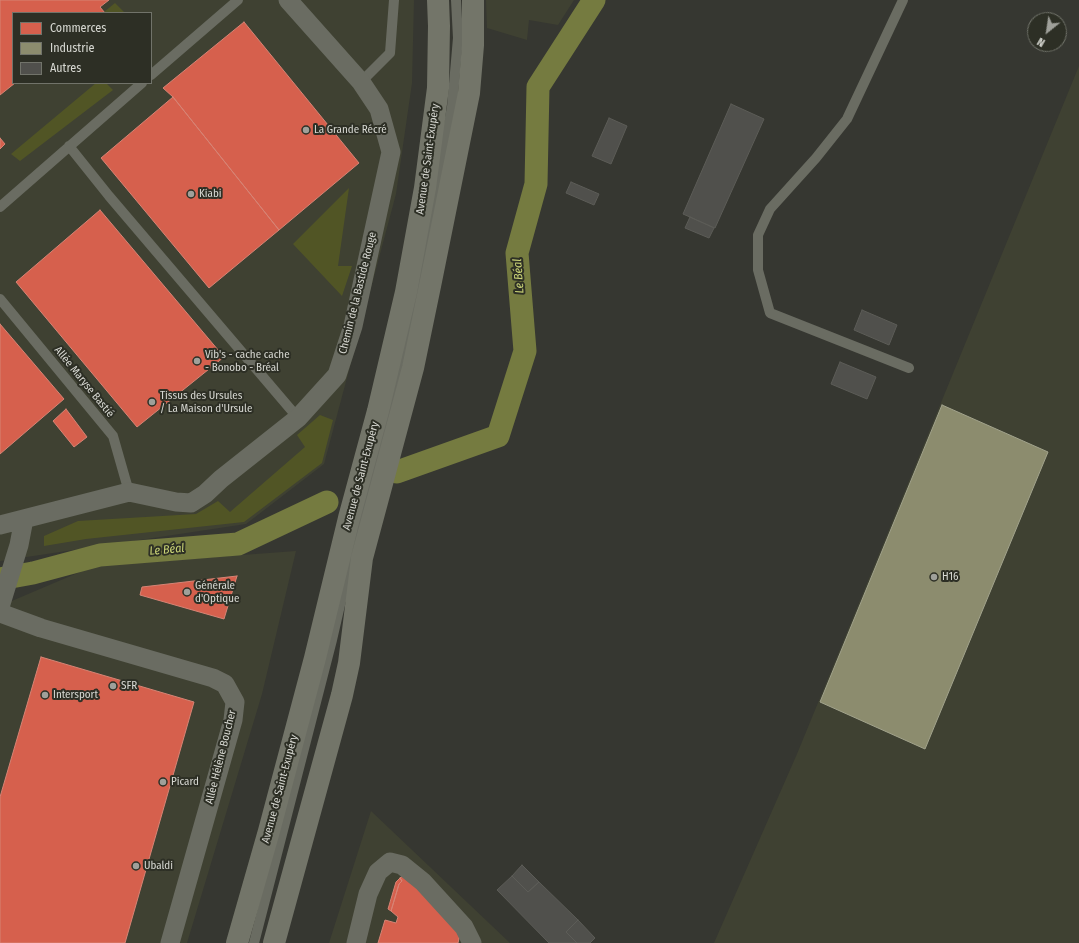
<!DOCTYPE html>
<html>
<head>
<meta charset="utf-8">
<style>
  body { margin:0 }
  #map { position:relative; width:1079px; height:943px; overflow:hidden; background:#363731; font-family:"Fira Sans Condensed",sans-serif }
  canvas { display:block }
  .legend { position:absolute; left:12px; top:12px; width:140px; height:72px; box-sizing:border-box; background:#2d2f25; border:1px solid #71736a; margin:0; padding:5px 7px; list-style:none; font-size:12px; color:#d7d8d2 }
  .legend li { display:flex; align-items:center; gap:8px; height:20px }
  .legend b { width:20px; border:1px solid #71736a }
  .north { position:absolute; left:1027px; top:12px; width:40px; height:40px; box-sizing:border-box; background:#2d2f25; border:1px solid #71736a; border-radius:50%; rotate:210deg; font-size:11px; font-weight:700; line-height:16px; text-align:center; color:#d7d8d2 }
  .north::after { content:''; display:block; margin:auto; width:14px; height:18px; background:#9fa09a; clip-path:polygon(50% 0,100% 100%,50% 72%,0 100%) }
</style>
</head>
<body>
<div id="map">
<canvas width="1079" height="943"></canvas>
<ul class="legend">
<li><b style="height:11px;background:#d6604d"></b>Commerces</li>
<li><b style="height:11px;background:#8c8c6e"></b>Industrie</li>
<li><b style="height:11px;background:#50504c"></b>Autres</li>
</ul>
<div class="north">N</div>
</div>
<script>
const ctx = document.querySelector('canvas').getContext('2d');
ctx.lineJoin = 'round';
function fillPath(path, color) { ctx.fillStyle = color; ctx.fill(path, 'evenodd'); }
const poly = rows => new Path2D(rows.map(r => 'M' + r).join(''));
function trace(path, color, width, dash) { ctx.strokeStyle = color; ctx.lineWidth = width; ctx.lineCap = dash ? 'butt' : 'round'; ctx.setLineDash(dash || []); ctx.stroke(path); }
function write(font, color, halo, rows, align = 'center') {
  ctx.font = font + ' "Fira Sans Condensed",sans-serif'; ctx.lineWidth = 4; ctx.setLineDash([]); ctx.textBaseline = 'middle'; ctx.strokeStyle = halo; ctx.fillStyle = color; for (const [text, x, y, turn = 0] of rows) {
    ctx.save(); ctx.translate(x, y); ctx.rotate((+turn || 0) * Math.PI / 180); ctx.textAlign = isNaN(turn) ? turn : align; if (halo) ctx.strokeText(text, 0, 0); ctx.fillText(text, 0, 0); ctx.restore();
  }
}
fillPath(poly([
  [0,0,414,0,412,83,396,194,324,464,246,524,0,561],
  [13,13,151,13,151,83,13,83],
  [486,0,574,0,558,25,529,20,527,40,487,28],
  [1079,66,1079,943,714,943,797,754],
  [296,551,262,694,187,943,0,943,0,606,94,566],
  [371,811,510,943,329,943]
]), '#3f4132');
fillPath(poly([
  [115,3,125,13,105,13,104,12],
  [96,83,106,83,113,90,20,161,11,154],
  [349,188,338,266,352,266,342,296,293,244],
  [320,415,333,420,322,463,244,522,86,539,44,546,44,536,78,521,196,514,218,501,230,512,305,447,297,435]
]), '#515525');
const shops = poly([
  [0,0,109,0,100,7,105,13,13,13,13,83,15,83,0,95,0,0],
  [244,22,359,163,279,230,173,97,163,88,244,22],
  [173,97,279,230,209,288,101,158,173,97],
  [0,138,5,144,0,149,0,138],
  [100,210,224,357,137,427,16,282,100,210],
  [0,324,64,399,0,454,0,324],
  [66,409,87,437,74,447,53,421,66,409],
  [237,576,224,619,140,595,142,587,237,576],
  [41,657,194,702,125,943,0,943,0,797,41,657],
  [405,874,461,930,458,943,378,943,385,920,396,923,398,917,391,911,399,884,402,881,400,878,405,874],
  [400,878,402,881,399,884,391,911,388,909,396,882,400,878]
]);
fillPath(shops, '#d6604d');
trace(shops, '#d68475', 1);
const industry = poly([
  [942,405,1048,452,925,749,820,702,942,405]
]);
fillPath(industry, '#8c8c6e');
trace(industry, '#a2a38c', 1);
trace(poly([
  [397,472,498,436,525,351,517,253,536,184,538,87,594,0],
  [0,579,33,573,100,555,238,544,327,502]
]), '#757b40', 23);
const building = poly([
  [731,104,764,119,715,228,683,214,731,104],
  [609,118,627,126,611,164,592,156,609,118],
  [571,182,599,194,594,205,566,193,571,182],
  [690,217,714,228,709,238,685,228,690,217],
  [862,310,897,325,889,345,854,330,862,310],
  [840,362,876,377,867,399,831,384,840,362],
  [522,865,539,882,528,892,512,876,522,865],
  [512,876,528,892,539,882,578,920,566,932,577,943,549,943,497,890,512,876],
  [578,920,595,938,590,943,577,943,566,932,578,920]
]);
fillPath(building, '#50504c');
trace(building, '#5c5c57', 1);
trace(poly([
  [903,0,847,119,816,158,770,209,758,235,758,270,770,313,909,368],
  [151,75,238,0],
  [361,82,390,53,394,0],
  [69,146,109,196,298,418],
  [0,207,142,83],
  [0,299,113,436,129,492],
  [254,943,332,640,358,527,396,388,416,296,452,107,458,38,456,0]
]), '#6a6c62', 10);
trace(poly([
  [0,525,129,492,176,502,191,503,205,494,221,479,298,418,337,375,353,326,391,152,379,109,361,82,288,0],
  [0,607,19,545,24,519],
  [0,613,41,628,213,678,225,684,235,702,233,720,170,943],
  [356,943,368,894,378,872,390,862,402,865,423,882,464,927,472,943]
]), '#6a6c62', 19);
trace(poly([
  [237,943,269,831,315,658,349,518,378,411,406,292,425,188,438,88,439,26,438,0],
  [274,943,342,695,349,663,362,558,413,368,430,286,469,93,473,45,473,0]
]), '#737569', 22);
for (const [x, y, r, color] of [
  [306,130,4,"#9fa09a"],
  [191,194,4,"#9fa09a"],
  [197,361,4,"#9fa09a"],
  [152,402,4,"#9fa09a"],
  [934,577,4,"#9fa09a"],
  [187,592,4,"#9fa09a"],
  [113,686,4,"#9fa09a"],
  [45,695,4,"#9fa09a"],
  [163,782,4,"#9fa09a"],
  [136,866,4,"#9fa09a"]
]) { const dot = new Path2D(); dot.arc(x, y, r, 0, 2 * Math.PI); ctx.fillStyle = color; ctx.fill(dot); trace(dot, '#2d2f25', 1.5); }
write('11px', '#d7d8d2', '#2d2f25', [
  ["La Grande Récré",314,130],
  ["Kiabi",199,194],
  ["Vib's - cache cache",205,355],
  ["- Bonobo - Bréal",205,368],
  ["Tissus des Ursules",160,396],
  ["/ La Maison d'Ursule",160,409],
  ["H16",942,577],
  ["Générale",195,586],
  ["d'Optique",195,599],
  ["SFR",121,686],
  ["Intersport",53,695],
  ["Picard",171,782],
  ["Ubaldi",144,866]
], 'left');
write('11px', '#d7d8d2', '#2d2f25', [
  ["Avenue de Saint-Exupéry",428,159,-82],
  ["Chemin de la Bastide Rouge",358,293,-76],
  ["Allée Maryse Bastié",84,382,51],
  ["Avenue de Saint-Exupéry",361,476,-75],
  ["Allée Hélène Boucher",221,757,-76],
  ["Avenue de Saint-Exupéry",280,789,-75]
]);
write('italic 12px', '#cbd577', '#2d2f25', [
  ["Le Béal",519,276,-94],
  ["Le Béal",167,550,-5]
]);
</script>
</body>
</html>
